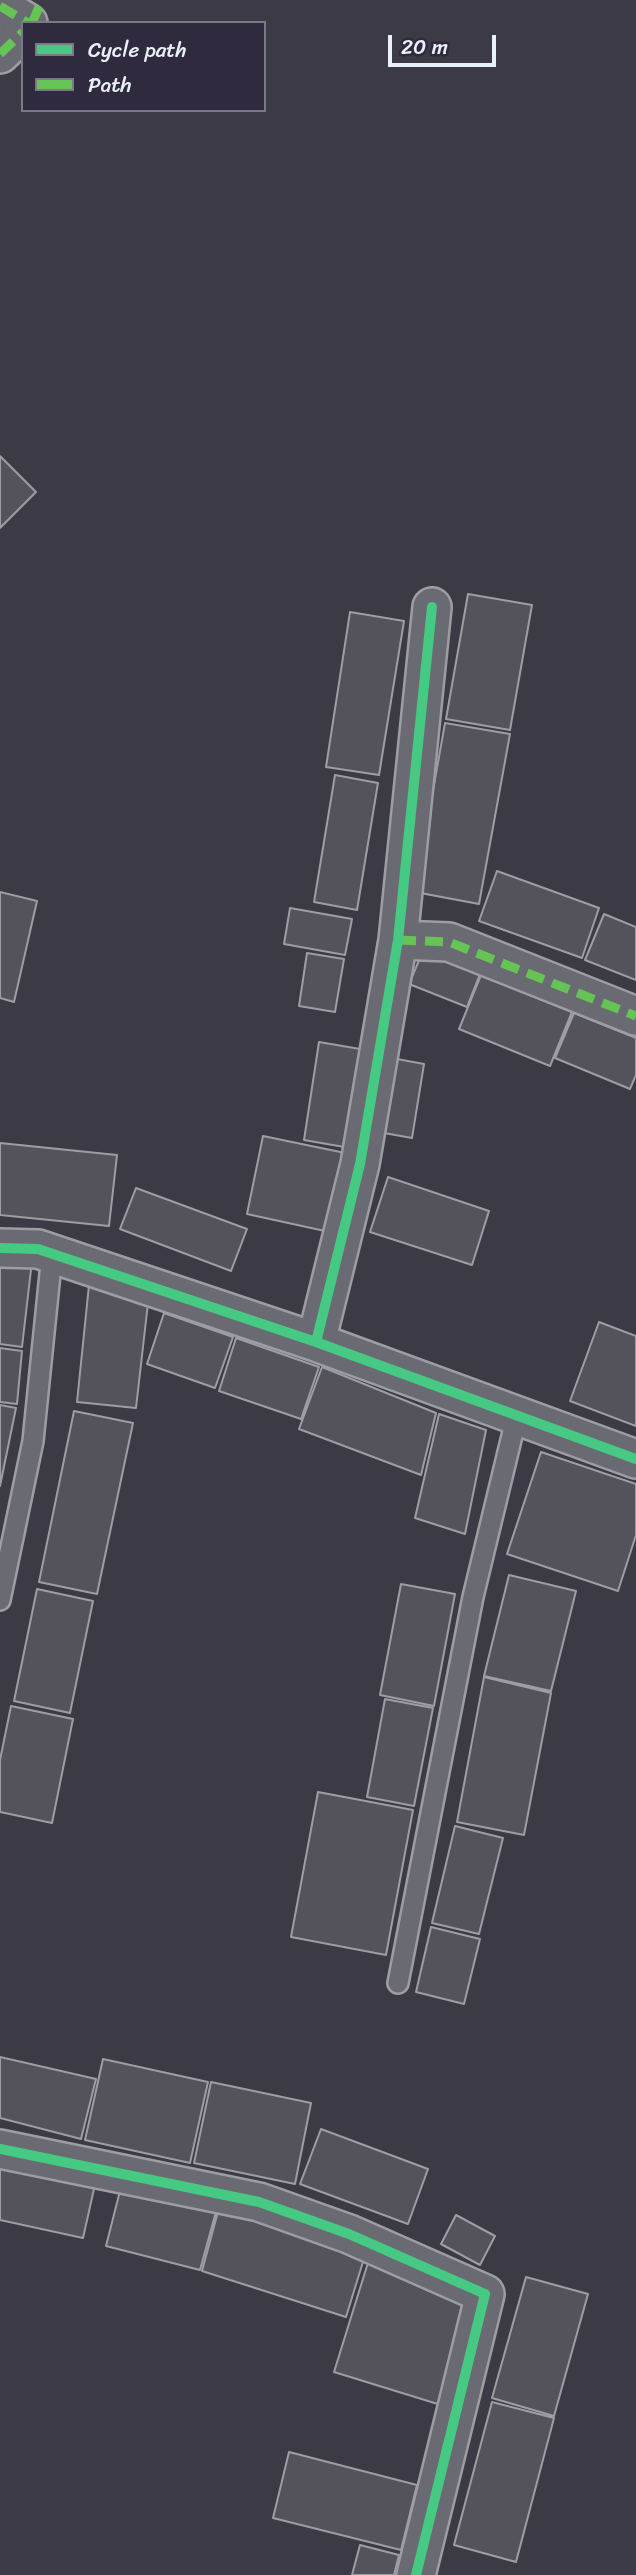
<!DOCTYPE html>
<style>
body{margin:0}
#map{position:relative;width:636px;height:2575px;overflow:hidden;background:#3c3a44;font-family:Sriracha,sans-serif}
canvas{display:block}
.legend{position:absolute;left:21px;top:21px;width:245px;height:91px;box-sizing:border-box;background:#2f2a3d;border:2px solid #797a88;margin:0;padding:9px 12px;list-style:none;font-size:21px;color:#e8f1f8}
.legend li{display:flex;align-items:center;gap:14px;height:35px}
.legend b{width:35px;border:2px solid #797a88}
.scale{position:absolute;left:388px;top:35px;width:108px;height:32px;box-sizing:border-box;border:4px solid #e8f1f8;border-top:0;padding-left:9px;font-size:21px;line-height:24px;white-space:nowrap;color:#e8f1f8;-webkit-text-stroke:5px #2f2a3d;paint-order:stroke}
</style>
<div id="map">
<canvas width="636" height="2575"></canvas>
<ul class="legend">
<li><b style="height:9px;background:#46c982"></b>Cycle path</li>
<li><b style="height:9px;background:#66c356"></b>Path</li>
</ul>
<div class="scale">20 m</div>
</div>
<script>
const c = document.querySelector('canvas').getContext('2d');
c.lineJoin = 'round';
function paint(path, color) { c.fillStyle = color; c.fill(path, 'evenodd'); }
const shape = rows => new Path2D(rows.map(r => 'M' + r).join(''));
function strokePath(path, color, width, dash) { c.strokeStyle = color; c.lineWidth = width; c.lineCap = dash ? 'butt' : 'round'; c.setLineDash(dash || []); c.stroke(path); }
const building = shape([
 [0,456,36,492,0,528,0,456],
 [468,594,532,605,510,730,446,719,468,594],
 [350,612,404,621,379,775,326,767,350,612],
 [445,723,510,734,479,904,415,892,445,723],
 [335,775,378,783,357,910,314,902,335,775],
 [497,871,599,908,582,958,479,921,497,871],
 [0,892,37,901,14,1002,0,998,0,892],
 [290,908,352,919,345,955,284,944,290,908],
 [604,914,636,927,636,980,585,960,604,914],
 [423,951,480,974,467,1007,409,984,423,951],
 [307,953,344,959,335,1012,299,1006,307,953],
 [481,975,572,1012,550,1066,459,1029,481,975],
 [574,1013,636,1038,636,1075,630,1089,555,1058,574,1013],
 [319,1042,366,1050,350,1148,304,1140,319,1042],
 [397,1059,424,1064,412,1138,384,1133,397,1059],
 [263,1136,350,1154,334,1233,247,1214,263,1136],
 [0,1143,117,1155,109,1226,0,1215,0,1143],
 [388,1177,489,1211,472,1265,370,1232,388,1177],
 [136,1188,247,1229,231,1271,120,1229,136,1188],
 [0,1255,32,1261,22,1347,0,1344,0,1255],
 [89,1285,148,1303,136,1408,77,1402,89,1285],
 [164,1313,233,1337,215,1388,147,1364,164,1313],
 [599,1322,636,1336,636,1426,570,1401,599,1322],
 [236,1338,319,1367,301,1419,219,1391,236,1338],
 [0,1348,22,1351,17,1404,0,1402,0,1348],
 [322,1367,436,1413,421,1475,299,1429,322,1367],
 [0,1405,16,1408,0,1486,0,1405],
 [74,1411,133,1423,97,1594,39,1582,74,1411],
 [439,1414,486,1430,465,1534,415,1518,439,1414],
 [541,1452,636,1484,636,1535,618,1591,507,1554,541,1452],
 [509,1575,576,1591,551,1691,484,1676,509,1575],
 [401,1584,455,1594,434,1706,380,1695,401,1584],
 [37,1589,93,1601,70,1713,14,1701,37,1589],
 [484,1677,551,1693,524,1835,457,1822,484,1677],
 [385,1699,433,1708,414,1806,367,1797,385,1699],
 [11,1706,73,1719,52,1823,0,1812,0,1760,11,1706],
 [318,1792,413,1810,386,1955,291,1937,318,1792],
 [455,1826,503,1838,479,1934,432,1923,455,1826],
 [431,1927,480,1939,464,2004,416,1992,431,1927],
 [0,2057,96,2079,81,2139,0,2118,0,2057],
 [103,2059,208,2082,190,2163,85,2140,103,2059],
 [211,2082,311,2103,295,2184,194,2163,211,2082],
 [321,2129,428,2169,408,2224,300,2184,321,2129],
 [0,2158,96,2180,83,2238,0,2220,0,2158],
 [122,2183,217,2208,200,2270,106,2246,122,2183],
 [219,2208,366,2252,346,2317,202,2271,219,2208],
 [456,2215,495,2236,480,2265,441,2244,456,2215],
 [371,2253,471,2299,441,2405,334,2372,371,2253],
 [526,2277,588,2294,554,2416,492,2398,526,2277],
 [492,2402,554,2418,516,2562,454,2545,492,2402],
 [289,2452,417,2485,401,2550,273,2518,289,2452],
 [360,2545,399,2555,394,2575,352,2575,360,2545]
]);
paint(building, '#54525a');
strokePath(building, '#9d9ea4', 2);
const service = shape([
 [0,1600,33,1441,52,1254],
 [398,1983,473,1597,517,1415]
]);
const minor = shape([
 [0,6,28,23],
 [0,54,23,32],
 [398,940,449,942,636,1016],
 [0,1248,38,1249,316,1342,636,1459],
 [316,1342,360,1164,398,940,432,607],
 [0,2149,259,2202,349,2234,485,2294,416,2575]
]);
strokePath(service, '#9d9ea4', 24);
strokePath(minor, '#9d9ea4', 42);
strokePath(service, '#6a6b72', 19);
strokePath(minor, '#6a6b72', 37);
strokePath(shape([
 [0,6,28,23],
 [32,23,42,0],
 [0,54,23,32],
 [398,940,449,942,636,1016]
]), '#66c356', 9, [18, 9]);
strokePath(shape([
 [0,1248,38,1249,316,1342,636,1459],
 [316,1342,360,1164,398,940,432,607],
 [0,2149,259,2202,349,2234,485,2294,416,2575]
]), '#46c982', 10);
</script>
